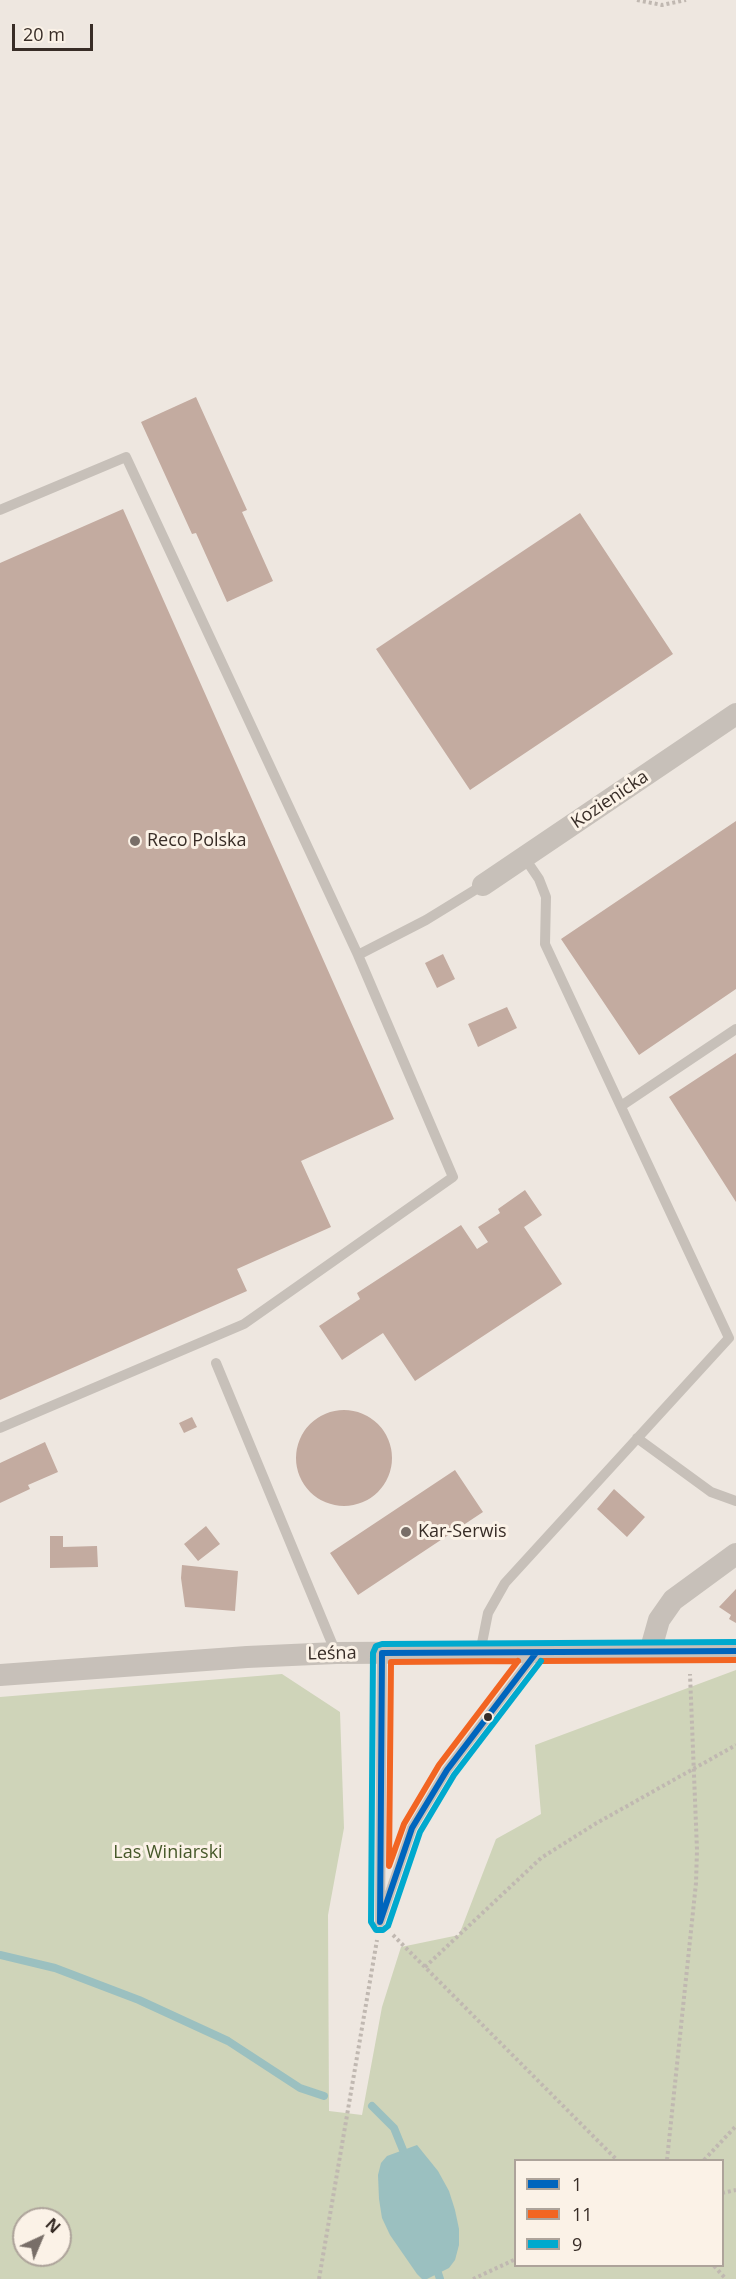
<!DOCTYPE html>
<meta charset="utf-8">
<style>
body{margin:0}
#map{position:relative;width:736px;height:2279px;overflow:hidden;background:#eee7e0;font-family:"Open Sans",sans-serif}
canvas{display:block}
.legend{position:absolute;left:514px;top:2159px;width:210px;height:108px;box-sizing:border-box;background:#fbf2e7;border:2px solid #ada39a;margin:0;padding:8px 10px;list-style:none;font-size:18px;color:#382d27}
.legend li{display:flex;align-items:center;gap:12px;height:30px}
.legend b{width:30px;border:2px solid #ada39a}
.north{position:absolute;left:12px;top:2207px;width:60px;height:60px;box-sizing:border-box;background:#fbf2e7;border:2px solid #ada39a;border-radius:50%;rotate:44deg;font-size:16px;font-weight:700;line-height:24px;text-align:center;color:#382d27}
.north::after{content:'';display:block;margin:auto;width:21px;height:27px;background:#786e68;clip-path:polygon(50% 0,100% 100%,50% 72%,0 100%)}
.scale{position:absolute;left:12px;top:24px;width:81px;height:27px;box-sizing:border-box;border:3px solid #382d27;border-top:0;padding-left:8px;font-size:18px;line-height:21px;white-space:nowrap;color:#382d27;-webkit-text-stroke:4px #fbf2e7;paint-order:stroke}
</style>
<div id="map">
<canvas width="736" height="2279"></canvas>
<ul class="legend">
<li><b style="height:8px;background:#0065bd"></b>1</li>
<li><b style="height:8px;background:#f26522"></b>11</li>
<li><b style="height:8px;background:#00a9ce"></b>9</li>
</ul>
<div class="north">N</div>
<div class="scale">20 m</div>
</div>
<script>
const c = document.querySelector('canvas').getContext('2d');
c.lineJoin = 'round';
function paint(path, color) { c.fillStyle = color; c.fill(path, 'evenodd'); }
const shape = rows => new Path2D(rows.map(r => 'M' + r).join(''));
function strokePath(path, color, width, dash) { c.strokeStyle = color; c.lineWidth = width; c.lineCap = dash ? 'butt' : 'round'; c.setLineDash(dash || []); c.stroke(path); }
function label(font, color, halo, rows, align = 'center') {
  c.font = font + ' "Open Sans",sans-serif'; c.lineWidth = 6; c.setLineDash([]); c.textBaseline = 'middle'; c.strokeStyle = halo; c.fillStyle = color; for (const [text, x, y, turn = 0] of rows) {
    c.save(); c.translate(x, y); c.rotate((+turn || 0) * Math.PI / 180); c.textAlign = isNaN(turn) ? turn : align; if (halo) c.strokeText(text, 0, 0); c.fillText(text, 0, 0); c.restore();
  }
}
paint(shape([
 [736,1670,736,2279,0,2279,0,1697,282,1674,340,1712,344,1828,328,1915,329,2111,362,2115,382,2007,401,1947,459,1935,496,1839,541,1814,535,1745],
 [516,2160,722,2160,722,2266,516,2266],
 [24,2219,60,2219,60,2255,24,2255]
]), '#cfd4b9');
paint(shape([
 [417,2145,438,2171,449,2191,455,2210,459,2229,459,2245,455,2260,449,2268,427,2279,422,2279,417,2274,390,2235,382,2218,379,2199,378,2175,381,2163,387,2156]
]), '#9bc0c0');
strokePath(shape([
 [0,1955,55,1968,139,2000,228,2041,300,2088,324,2096],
 [372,2106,394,2128,403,2150],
 [438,2273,440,2279]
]), '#9bc0c0', 8);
paint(shape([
 [196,397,247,510,242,512,273,581,227,602,196,533,192,534,141,422],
 [123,509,394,1119,301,1161,331,1227,237,1269,247,1291,0,1400,0,563],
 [580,513,673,654,470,790,376,649],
 [736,821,736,989,639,1055,561,939],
 [443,954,455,979,437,988,425,963],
 [507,1007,517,1028,478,1047,468,1024],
 [736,1053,736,1202,669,1097],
 [525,1190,542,1215,524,1227,562,1284,415,1381,383,1333,342,1360,319,1326,360,1299,357,1293,461,1225,477,1249,488,1242,478,1227,500,1213,498,1209],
 '296 1458a48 48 0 1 1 96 0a48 48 0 1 1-96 0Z',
 [192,1417,197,1427,184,1433,179,1423],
 [45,1442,58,1472,28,1485,30,1489,0,1503,0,1463],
 [455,1470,483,1512,358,1595,330,1553],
 [614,1489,645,1517,627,1537,597,1509],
 [206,1526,220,1544,198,1561,184,1544],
 [50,1536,63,1536,63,1547,97,1546,98,1567,50,1568],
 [182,1565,238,1571,235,1611,185,1607,181,1578],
 [736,1589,736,1623,729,1619,731,1615,719,1607]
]), '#c3aba0');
strokePath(shape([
 [637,0,662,5,686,0],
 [393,1935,617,2160],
 [425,1967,541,1858,595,1824,736,1745],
 [667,2160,696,1883,697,1850,690,1674],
 [704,2160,736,2126],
 [722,2193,736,2190],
 [714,2266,726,2279],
 [319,2279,377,1940],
 [473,2279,516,2259]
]), '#c0b8b1', 4, [3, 3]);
strokePath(shape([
 [0,510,126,457,358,955,453,1177,244,1324,0,1428],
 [358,955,426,920,483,885],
 [621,1106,736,1029],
 [216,1363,336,1653],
 [637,1438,711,1492,736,1501],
 [382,1653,380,1922,412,1828,447,1770,536,1653],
 [480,1653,488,1613,505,1583,729,1338,545,944,546,897,539,879,524,857]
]), '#c7c0b9', 10);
strokePath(shape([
 [483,885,736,714],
 [650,1652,659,1620,673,1600,736,1554],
 [0,1675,247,1657,336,1653,736,1651]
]), '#c7c0b9', 22);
strokePath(shape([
 [382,1653,380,1922,412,1828,447,1770,536,1653],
 [382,1653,736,1651]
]), '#0065bd', 6);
strokePath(shape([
 [518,1661,439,1765,404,1824,389,1866,391,1662,518,1661],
 [541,1661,736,1660]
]), '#f26522', 6);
strokePath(shape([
 [541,1661,454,1775,420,1832,388,1926,383,1930,376,1930,371,1922,373,1653,376,1646,382,1644,736,1642]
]), '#00a9ce', 6);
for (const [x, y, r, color] of [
 [135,841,6,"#786e68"],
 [406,1532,6,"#786e68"],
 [488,1717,5,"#382d27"]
]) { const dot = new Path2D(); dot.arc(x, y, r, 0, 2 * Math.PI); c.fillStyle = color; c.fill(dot); strokePath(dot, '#fbf2e7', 2); }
label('18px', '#382d27', '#fbf2e7', [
 ["Kozienicka",610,800,-34],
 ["Leśna",332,1654,-1]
]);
label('18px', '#382d27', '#fbf2e7', [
 ["Reco Polska",147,841],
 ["Kar-Serwis",418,1532]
], 'left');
label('18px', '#465829', '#fbf2e7', [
 ["Las Winiarski",168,1853]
]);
</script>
